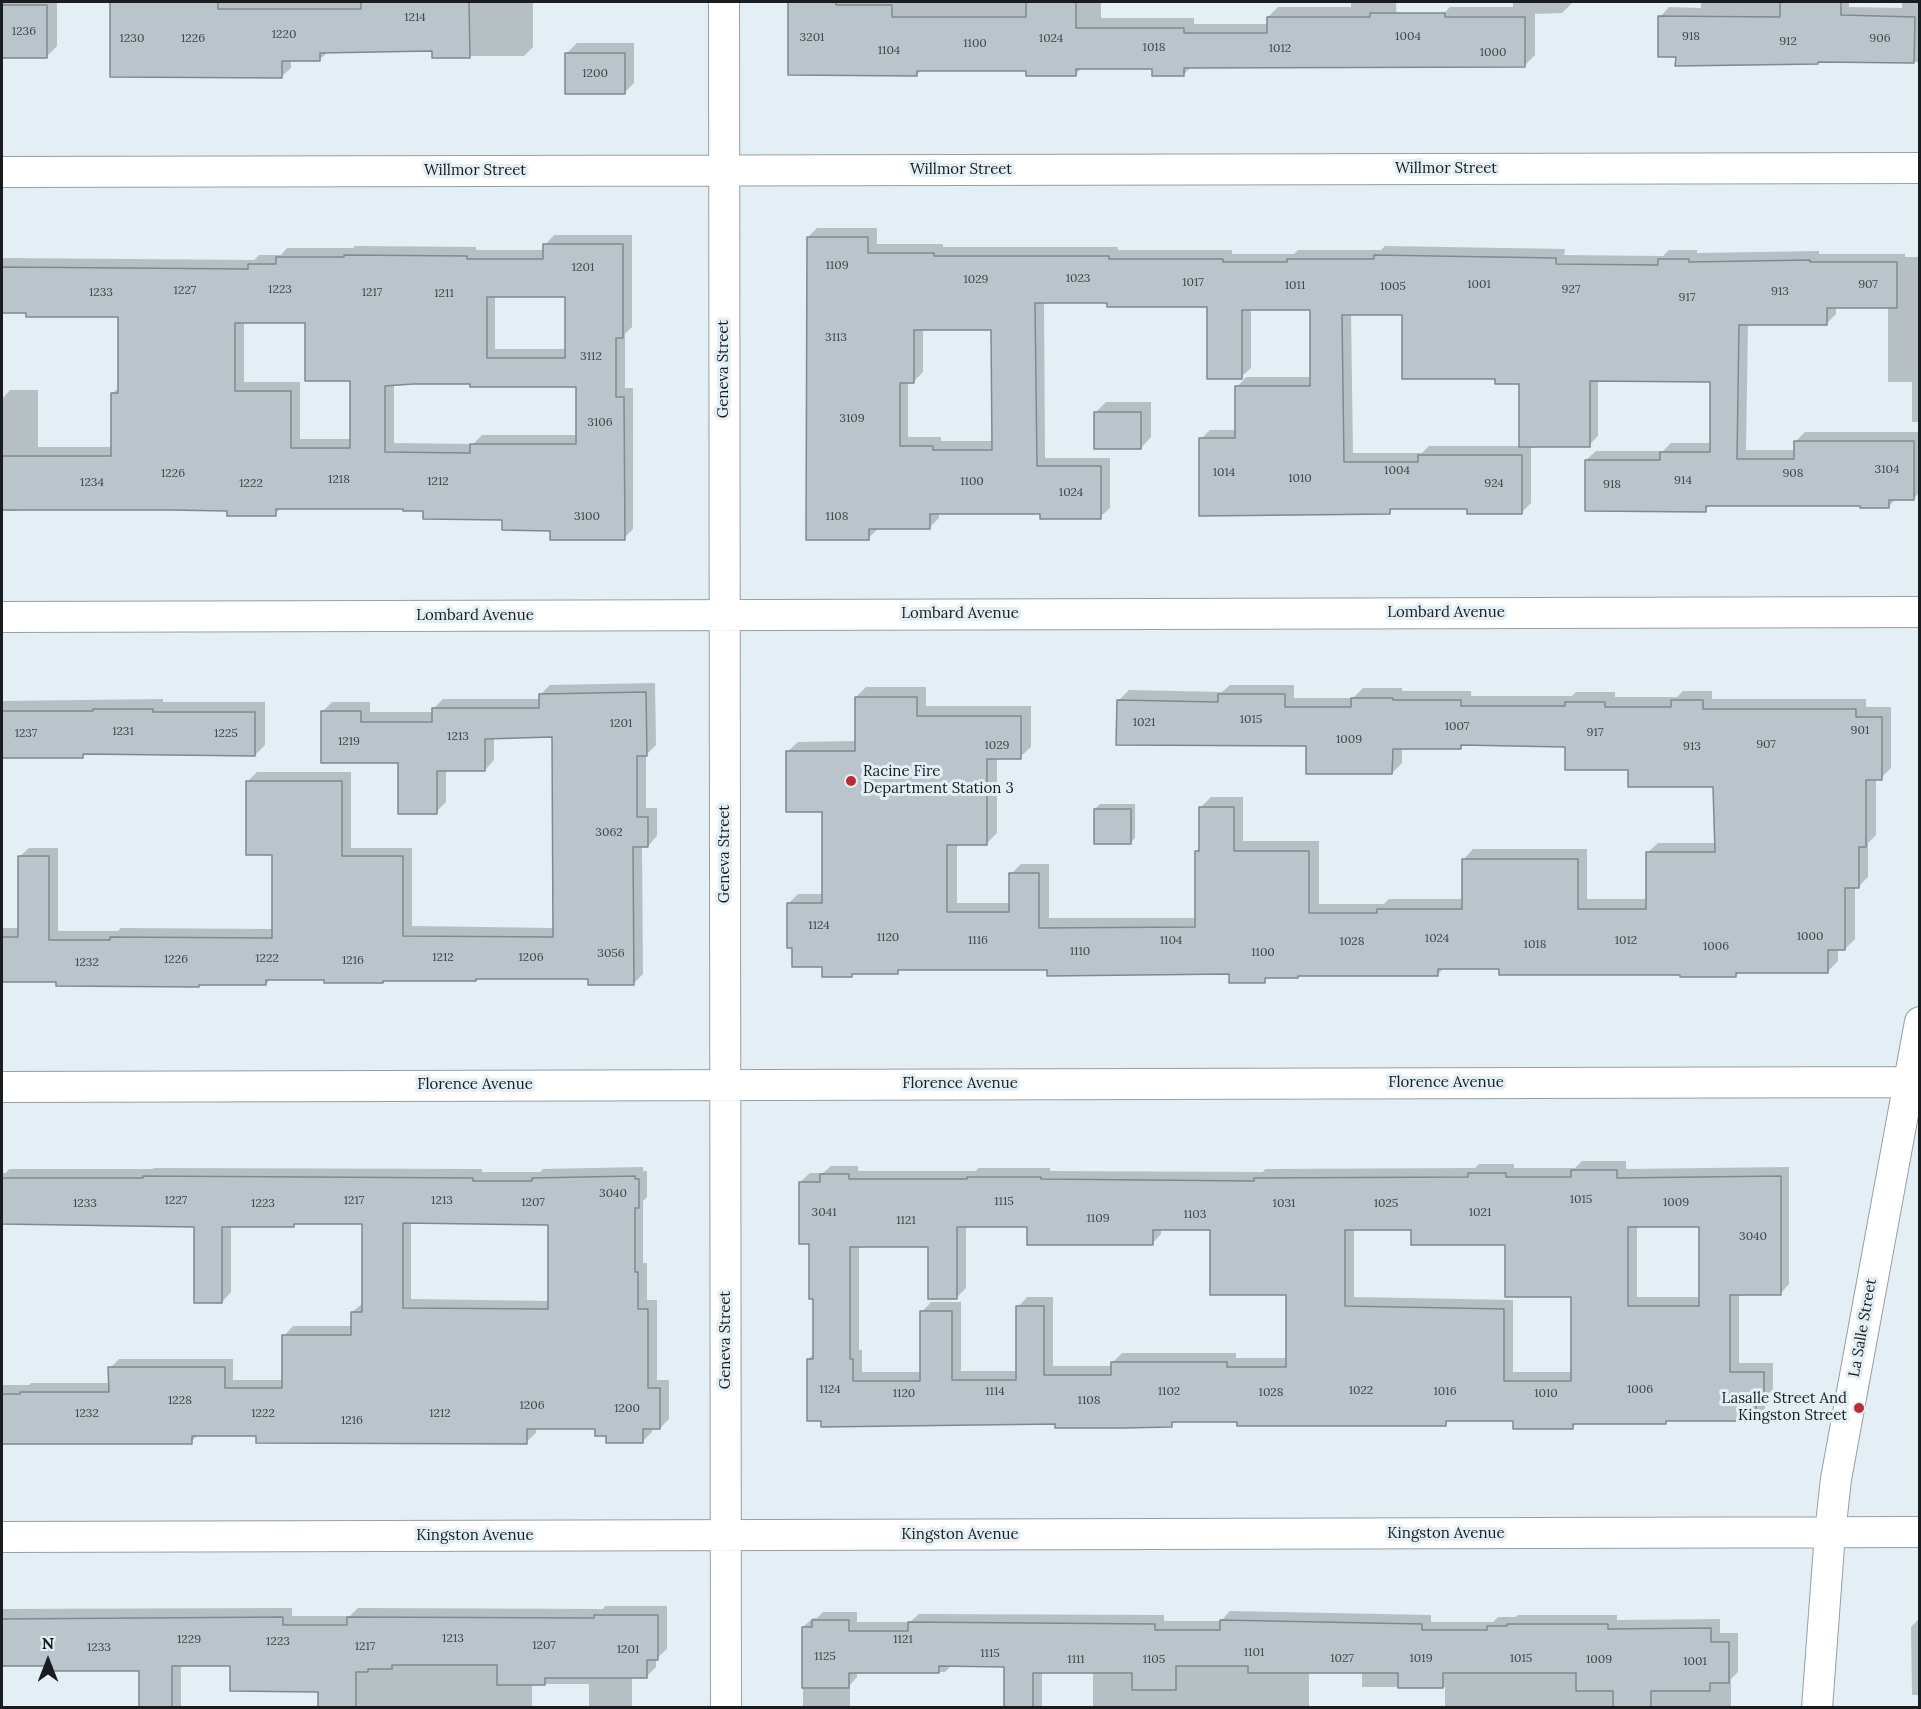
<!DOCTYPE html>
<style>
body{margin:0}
#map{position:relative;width:1921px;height:1709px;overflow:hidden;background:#e3eff5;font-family:Lora,serif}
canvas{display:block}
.frame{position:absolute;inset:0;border:3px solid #191d1f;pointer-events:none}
.north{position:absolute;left:18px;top:1631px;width:60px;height:60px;-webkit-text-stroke:4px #e3eff5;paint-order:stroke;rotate:0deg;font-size:16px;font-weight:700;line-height:24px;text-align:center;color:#191d1f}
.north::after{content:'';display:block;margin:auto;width:21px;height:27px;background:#191d1f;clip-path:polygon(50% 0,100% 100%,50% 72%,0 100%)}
</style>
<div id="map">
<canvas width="1921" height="1709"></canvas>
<div class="frame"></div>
<div class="north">N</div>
</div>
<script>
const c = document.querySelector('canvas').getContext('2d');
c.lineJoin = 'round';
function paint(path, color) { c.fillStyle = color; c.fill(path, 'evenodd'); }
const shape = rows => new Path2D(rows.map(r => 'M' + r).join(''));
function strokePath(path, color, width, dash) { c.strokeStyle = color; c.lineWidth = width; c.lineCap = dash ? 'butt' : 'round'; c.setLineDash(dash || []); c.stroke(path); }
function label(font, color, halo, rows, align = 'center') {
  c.font = font + ' Lora,serif'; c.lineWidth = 6; c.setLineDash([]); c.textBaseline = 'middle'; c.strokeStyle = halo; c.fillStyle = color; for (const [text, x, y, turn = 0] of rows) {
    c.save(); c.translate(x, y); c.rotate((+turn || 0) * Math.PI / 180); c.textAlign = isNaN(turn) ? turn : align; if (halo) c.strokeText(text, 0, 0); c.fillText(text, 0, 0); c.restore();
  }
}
paint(shape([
 [2,2,57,2,57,46,47,56,2,56],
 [111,2,533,2,533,47,524,56,434,56,434,50,328,52,319,60,291,60,291,68,281,77,111,76],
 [789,2,1101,2,1101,18,1194,18,1194,24,1268,24,1268,17,1278,7,1351,7,1351,2,1396,2,1398,57,1191,67,1184,74,1154,67,1083,67,1075,75,1027,70,921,70,917,74,789,73],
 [1513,2,1573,2,1562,13,1535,14,1535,55,1524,66,1440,17,1450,7,1513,7],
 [1701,2,1849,2,1849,7,1902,8,1902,2,1920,2,1920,62,1820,60,1818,62,1677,56,1660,17,1669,7,1701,8],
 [577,43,634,43,634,83,624,93,567,53],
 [817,228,877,228,877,244,943,244,943,247,1118,247,1118,250,1232,250,1232,254,1294,254,1298,250,1381,250,1385,246,1565,249,1564,255,1663,256,1669,250,1697,250,1697,253,1819,251,1819,254,1905,254,1905,257,1920,257,1920,422,1912,422,1912,382,1888,382,1888,306,1836,306,1836,314,1827,323,1748,323,1746,450,1795,450,1795,442,1805,432,1920,432,1920,492,1913,499,1896,499,1888,507,1862,505,1710,505,1705,510,1586,460,1596,451,1663,451,1671,443,1711,443,1711,380,1598,379,1598,436,1589,445,1531,445,1531,503,1522,512,1468,508,1394,508,1389,512,1201,439,1210,430,1237,430,1237,387,1246,377,1312,377,1312,309,1251,309,1251,368,1241,377,1208,305,1044,302,1045,458,1110,458,1110,508,1100,517,1042,513,939,513,939,518,929,528,878,529,868,538,808,237],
 [1351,313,1404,313,1496,377,1521,383,1521,446,1429,446,1422,453,1353,453],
 [923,329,993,329,994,441,941,441,941,437,908,437,908,382,913,382,923,372],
 [554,235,632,235,632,327,625,334,625,388,633,388,633,529,624,538,551,530,503,519,405,507,282,507,275,514,229,510,21,508,19,511,2,511,2,399,10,390,38,390,38,447,112,447,112,394,120,386,120,316,2,311,2,258,254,260,259,255,281,255,287,248,353,248,355,246,476,247,476,250,545,250,545,245],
 [495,296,566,296,566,349,495,349],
 [244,321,306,321,352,379,352,439,300,439,300,382,244,382],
 [472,383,577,385,577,435,482,435,473,444,394,443,394,384],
 [1106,402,1151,402,1151,437,1141,448,1096,412],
 [655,683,656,745,646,755,646,808,657,808,657,836,648,846,642,846,643,974,633,984,590,978,271,978,266,984,171,986,58,980,2,980,2,928,19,928,19,857,29,848,58,848,58,931,118,931,121,928,273,929,273,854,248,781,257,772,351,772,351,848,412,848,412,926,554,928,554,735,494,737,494,760,485,770,446,770,446,802,436,812,400,762,322,712,332,702,370,702,370,712,433,712,433,709,443,699,540,699,540,695,550,685],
 [1230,685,1294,685,1294,698,1353,698,1363,688,1402,688,1402,691,1471,691,1471,696,1572,696,1576,692,1615,692,1615,697,1677,697,1683,691,1712,691,1712,699,1866,699,1866,707,1891,707,1891,768,1881,778,1876,778,1876,835,1868,843,1868,877,1858,887,1855,887,1855,939,1845,949,1838,949,1838,961,1828,971,1740,971,1736,976,1501,968,1444,968,1438,974,1269,976,1264,981,1230,973,1049,968,901,968,897,973,854,973,851,975,824,965,793,946,788,904,798,894,823,894,823,810,787,752,798,742,856,741,856,697,866,687,926,687,926,706,1031,706,1031,747,1020,757,997,757,997,833,987,843,957,843,957,903,1011,903,1011,874,1021,864,1049,864,1049,918,1196,918,1196,852,1201,847,1201,807,1211,797,1243,797,1243,841,1319,841,1319,904,1384,904,1389,899,1463,899,1463,860,1473,849,1587,849,1587,899,1647,899,1647,853,1658,843,1716,843,1715,786,1629,769,1566,746,1465,743,1460,748,1402,748,1402,763,1392,773,1308,745,1119,700,1129,690,1222,692],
 [163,699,163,702,265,702,265,745,255,755,85,753,82,756,2,756,2,701],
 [1100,804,1135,804,1135,838,1130,843,1095,809],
 [1582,1161,1626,1161,1626,1169,1789,1167,1789,1284,1780,1294,1739,1294,1739,1363,1773,1363,1773,1389,1765,1397,1765,1410,1756,1419,1668,1419,1665,1422,1578,1422,1572,1428,1514,1419,1450,1419,1445,1424,1176,1420,1171,1425,1056,1423,823,1425,808,1360,814,1353,814,1297,811,1243,800,1182,810,1173,823,1173,831,1166,858,1166,858,1171,976,1171,978,1168,1050,1168,1050,1171,1263,1172,1265,1169,1475,1168,1479,1164,1514,1164,1514,1168,1575,1168],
 [966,1226,1029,1226,1152,1244,1161,1234,1161,1228,1212,1228,1287,1294,1287,1358,1236,1358,1236,1353,1122,1353,1112,1363,1112,1366,1053,1366,1053,1297,1027,1297,1018,1307,1018,1371,961,1371,961,1302,931,1302,922,1312,922,1372,862,1372,862,1350,859,1350,859,1245,929,1245,957,1297,966,1288],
 [1637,1226,1700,1226,1700,1297,1637,1297],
 [1354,1229,1413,1229,1507,1244,1572,1295,1572,1372,1513,1372,1513,1300,1354,1297],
 [643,1167,643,1171,647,1171,647,1197,643,1201,643,1263,647,1263,647,1300,657,1300,657,1380,669,1380,669,1419,660,1428,652,1428,652,1432,643,1441,607,1434,596,1427,536,1427,536,1433,526,1442,257,1434,199,1434,191,1442,2,1442,2,1385,29,1385,31,1383,110,1383,110,1368,119,1359,233,1359,233,1380,284,1380,284,1336,293,1326,352,1326,352,1312,363,1303,363,1222,296,1222,293,1225,231,1225,231,1292,222,1302,195,1225,2,1223,2,1173,6,1173,9,1169,152,1169,154,1168,482,1169,482,1172,540,1172,543,1169],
 [411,1222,549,1223,549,1301,411,1299],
 [605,1606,667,1606,667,1649,656,1659,656,1667,647,1676,632,1676,632,1708,589,1708,589,1684,532,1684,532,1708,320,1708,320,1691,231,1665,181,1665,181,1708,141,1708,141,1669,54,1665,2,1665,2,1609,292,1608,292,1616,350,1616,358,1608,603,1609],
 [1230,1611,1431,1615,1431,1622,1493,1622,1498,1617,1515,1617,1518,1615,1617,1615,1617,1620,1720,1619,1720,1633,1738,1633,1738,1672,1731,1679,1731,1708,1445,1708,1445,1687,1362,1687,1362,1671,1309,1671,1309,1708,1093,1708,1093,1672,1042,1672,1042,1708,1005,1708,1005,1666,952,1665,945,1672,857,1672,857,1677,850,1685,850,1708,803,1708,803,1627,813,1618,817,1618,823,1612,857,1612,857,1622,910,1622,919,1614,1164,1615,1164,1621,1221,1621],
 [1920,1618,1920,1695,1912,1695,1911,1627]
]), '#0003');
const building = shape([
 [110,2,218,2,218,9,361,9,361,2,469,2,470,58,432,58,432,51,320,53,320,61,282,61,282,78,110,77,110,2],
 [788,2,836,2,836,5,892,5,892,17,1026,17,1026,2,1076,2,1076,28,1184,28,1184,33,1267,33,1267,17,1370,17,1370,13,1445,13,1445,17,1525,17,1525,67,1184,68,1184,76,1152,76,1152,69,1076,69,1076,76,1026,76,1026,71,917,71,917,76,788,75,788,2],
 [1780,2,1841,2,1841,15,1915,17,1914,63,1818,62,1818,64,1675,66,1676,57,1658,57,1658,16,1780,17,1780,2],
 [2,5,47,5,47,58,2,58,2,5],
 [565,53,625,53,625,94,565,94,565,53],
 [807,237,868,237,868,253,934,253,934,256,1109,256,1109,259,1223,259,1223,262,1287,262,1287,259,1374,259,1374,255,1556,258,1556,264,1658,265,1658,259,1689,259,1689,262,1810,260,1810,262,1897,262,1897,308,1827,308,1827,325,1739,325,1737,459,1794,459,1794,441,1914,441,1914,500,1889,500,1889,508,1860,508,1860,506,1706,506,1706,512,1585,511,1585,460,1660,460,1660,452,1710,452,1710,382,1590,381,1590,447,1519,447,1519,384,1495,384,1495,379,1402,379,1402,315,1342,315,1344,462,1418,462,1418,455,1522,455,1522,514,1467,514,1467,509,1390,509,1390,514,1199,516,1199,438,1235,438,1235,386,1310,386,1310,310,1242,310,1242,379,1207,379,1207,307,1107,307,1107,303,1035,303,1037,466,1101,466,1101,519,1040,519,1040,514,930,514,930,529,869,529,869,540,806,540,807,237],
 [914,330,991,330,992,450,933,450,933,446,900,446,900,383,914,383,914,330],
 [543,244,623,244,623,338,616,338,616,397,624,397,625,540,550,540,550,531,502,530,502,520,423,519,423,511,403,511,403,509,276,509,276,516,227,516,227,511,170,510,2,510,2,456,111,456,111,393,118,393,118,317,26,317,26,313,2,313,2,267,248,269,248,264,276,264,276,257,344,257,344,255,467,256,467,259,543,259,543,244],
 [487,297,565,297,565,358,487,358,487,297],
 [235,323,305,323,305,381,350,381,350,448,291,448,291,391,235,391,235,323],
 [413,384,470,384,470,387,576,387,576,444,470,444,470,453,385,452,385,386,413,384],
 [1094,412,1141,412,1141,449,1094,449,1094,412],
 [646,692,647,756,637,756,637,817,648,817,648,847,633,847,634,985,588,985,588,979,476,979,476,981,383,981,383,983,324,983,324,980,266,980,266,985,199,985,199,987,56,986,56,982,2,982,2,937,18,937,18,856,49,856,49,940,110,940,110,937,272,938,272,855,246,855,246,781,342,781,342,856,403,856,403,936,553,937,552,737,485,739,485,771,437,771,437,814,398,814,398,763,321,763,321,711,361,711,361,722,432,722,432,708,539,708,539,694,646,692],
 [1218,694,1285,694,1285,707,1351,707,1351,698,1393,698,1393,700,1461,700,1461,706,1565,706,1565,702,1605,702,1605,707,1671,707,1671,700,1703,700,1703,709,1856,709,1856,717,1882,717,1882,780,1866,780,1866,847,1859,847,1859,888,1845,888,1845,950,1828,950,1828,973,1736,973,1736,977,1680,977,1680,975,1499,975,1499,969,1438,969,1438,976,1298,976,1298,978,1265,978,1265,983,1229,983,1229,974,1047,976,1047,970,898,970,898,974,852,974,852,977,822,977,822,967,792,967,792,948,787,948,787,903,822,903,822,812,786,812,786,751,855,751,855,697,917,697,917,716,1021,716,1021,759,987,759,987,845,947,845,947,912,1009,912,1009,873,1039,873,1039,928,1195,927,1195,851,1199,851,1199,807,1234,807,1234,851,1309,851,1309,913,1377,913,1377,909,1462,909,1462,859,1578,859,1578,909,1646,909,1646,852,1715,852,1713,787,1628,787,1628,770,1565,770,1565,747,1461,745,1461,749,1393,749,1392,774,1306,774,1306,746,1116,745,1117,700,1218,702,1218,694],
 [93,709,153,709,153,712,255,712,255,756,83,754,83,758,2,758,2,711,93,711,93,709],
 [1094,809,1131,809,1131,844,1094,844,1094,809],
 [1571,1170,1617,1170,1617,1178,1781,1176,1781,1295,1730,1295,1730,1372,1764,1372,1764,1400,1756,1400,1756,1421,1666,1421,1666,1424,1573,1424,1573,1429,1513,1429,1513,1421,1446,1421,1446,1426,1237,1426,1237,1422,1172,1422,1172,1427,1124,1428,1055,1428,1055,1424,821,1427,821,1421,807,1421,807,1359,813,1359,813,1299,809,1299,809,1244,799,1244,799,1182,820,1182,820,1174,849,1174,849,1179,967,1179,967,1177,1041,1177,1041,1179,1254,1181,1254,1178,1468,1177,1468,1173,1506,1173,1506,1177,1571,1177,1571,1170],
 [957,1227,1027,1227,1027,1245,1153,1245,1153,1230,1210,1230,1210,1295,1286,1295,1286,1367,1227,1367,1227,1362,1111,1362,1111,1375,1044,1375,1044,1306,1016,1306,1016,1380,952,1380,952,1311,920,1311,920,1381,853,1381,853,1359,850,1359,850,1247,928,1247,928,1299,957,1299,957,1227],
 [1628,1227,1699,1227,1699,1306,1628,1306,1628,1227],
 [1345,1230,1411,1230,1411,1245,1505,1245,1505,1297,1571,1297,1571,1381,1504,1381,1504,1309,1345,1306,1345,1230],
 [143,1176,473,1178,473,1181,532,1181,532,1178,635,1176,635,1179,639,1179,639,1208,635,1208,635,1272,638,1272,638,1309,648,1309,648,1388,660,1388,660,1429,643,1429,643,1443,606,1443,606,1436,595,1436,595,1429,527,1429,527,1444,256,1443,256,1436,192,1436,192,1444,2,1444,2,1394,20,1394,20,1392,109,1392,108,1367,225,1367,225,1388,282,1388,282,1335,351,1335,351,1312,362,1312,362,1224,294,1224,294,1227,222,1227,222,1303,194,1303,194,1227,2,1224,2,1178,143,1178,143,1176],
 [403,1223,548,1225,548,1309,403,1308,403,1223],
 [594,1615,658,1615,658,1660,647,1660,647,1678,545,1678,545,1685,497,1685,497,1665,392,1665,392,1669,368,1669,368,1672,356,1672,356,1707,318,1707,318,1692,230,1691,230,1666,172,1666,172,1707,139,1707,139,1671,52,1671,52,1666,2,1666,2,1619,283,1617,283,1625,347,1625,347,1617,594,1618,594,1615],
 [812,1620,849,1620,849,1631,908,1631,908,1622,1155,1624,1155,1630,1220,1630,1220,1620,1422,1624,1422,1630,1487,1630,1487,1626,1507,1626,1507,1624,1608,1624,1608,1629,1711,1628,1711,1642,1729,1642,1729,1683,1710,1683,1710,1691,1651,1691,1651,1707,1613,1707,1613,1691,1576,1691,1576,1673,1443,1673,1443,1688,1398,1688,1398,1673,1248,1673,1248,1666,1176,1666,1176,1690,1132,1690,1132,1673,1033,1673,1033,1707,1004,1707,1004,1667,939,1666,939,1673,849,1673,849,1688,802,1688,802,1627,812,1627,812,1620]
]);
paint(building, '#bac5cb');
strokePath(building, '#7f898f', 1.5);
const minor = shape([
 [724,2,726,1708],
 [2,172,1920,168],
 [2,617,1920,612],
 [2,1087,1920,1082],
 [2,1537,1920,1532],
 [1817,1708,1830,1533,1836,1479,1920,1022]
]);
strokePath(minor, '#959fa5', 32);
strokePath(minor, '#fff', 30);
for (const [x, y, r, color] of [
 [851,781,6,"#bc2c34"],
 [1859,1408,6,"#bc2c34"]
]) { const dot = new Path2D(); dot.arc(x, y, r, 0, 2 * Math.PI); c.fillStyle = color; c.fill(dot); strokePath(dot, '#e3eff5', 2); }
label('12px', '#41474a', null, [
 ["1214",415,18],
 ["1236",24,32],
 ["1220",284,35],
 ["1004",1408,37],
 ["918",1691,37],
 ["3201",812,38],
 ["1230",132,39],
 ["1226",193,39],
 ["1024",1051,39],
 ["906",1880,39],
 ["912",1788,42],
 ["1100",975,44],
 ["1018",1154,48],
 ["1012",1280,49],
 ["1104",889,51],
 ["1000",1493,53],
 ["1200",595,74],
 ["1109",837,266],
 ["1201",583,268],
 ["1023",1078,279],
 ["1029",976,280],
 ["1017",1193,283],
 ["1001",1479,285],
 ["907",1868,285],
 ["1011",1295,286],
 ["1005",1393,287],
 ["1223",280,290],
 ["927",1571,290],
 ["1227",185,291],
 ["913",1780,292],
 ["1233",101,293],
 ["1217",372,293],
 ["1211",444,294],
 ["917",1687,298],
 ["3113",836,338],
 ["3112",591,357],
 ["3109",852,419],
 ["3106",600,423],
 ["3104",1887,470],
 ["1004",1397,471],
 ["1014",1224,473],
 ["1226",173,474],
 ["908",1793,474],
 ["1010",1300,479],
 ["1218",339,480],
 ["914",1683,481],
 ["1212",438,482],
 ["1100",972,482],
 ["1234",92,483],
 ["1222",251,484],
 ["924",1494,484],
 ["918",1612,485],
 ["1024",1071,493],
 ["3100",587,517],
 ["1108",837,517],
 ["1015",1251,720],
 ["1021",1144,723],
 ["1201",621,724],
 ["1007",1457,727],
 ["901",1860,731],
 ["1231",123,732],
 ["917",1595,733],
 ["1237",26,734],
 ["1225",226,734],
 ["1213",458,737],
 ["1009",1349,740],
 ["1219",349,742],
 ["907",1766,745],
 ["1029",997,746],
 ["913",1692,747],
 ["3062",609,833],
 ["1124",819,926],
 ["1000",1810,937],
 ["1120",888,938],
 ["1024",1437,939],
 ["1116",978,941],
 ["1104",1171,941],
 ["1012",1626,941],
 ["1028",1352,942],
 ["1018",1535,945],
 ["1006",1716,947],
 ["1110",1080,952],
 ["1100",1263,953],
 ["3056",611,954],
 ["1212",443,958],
 ["1206",531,958],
 ["1222",267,959],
 ["1226",176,960],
 ["1216",353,961],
 ["1232",87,963],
 ["3040",613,1194],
 ["1015",1581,1200],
 ["1227",176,1201],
 ["1217",354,1201],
 ["1213",442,1201],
 ["1115",1004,1202],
 ["1207",533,1203],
 ["1009",1676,1203],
 ["1233",85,1204],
 ["1223",263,1204],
 ["1031",1284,1204],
 ["1025",1386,1204],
 ["3041",824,1213],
 ["1021",1480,1213],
 ["1103",1195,1215],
 ["1109",1098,1219],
 ["1121",906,1221],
 ["3040",1753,1237],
 ["1124",830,1390],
 ["1006",1640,1390],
 ["1022",1361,1391],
 ["1114",995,1392],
 ["1102",1169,1392],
 ["1016",1445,1392],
 ["1028",1271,1393],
 ["1120",904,1394],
 ["1010",1546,1394],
 ["1228",180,1401],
 ["1108",1089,1401],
 ["1206",532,1406],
 ["1200",627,1409],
 ["1232",87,1414],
 ["1222",263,1414],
 ["1212",440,1414],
 ["1216",352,1421],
 ["1213",453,1639],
 ["1229",189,1640],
 ["1121",903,1640],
 ["1223",278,1642],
 ["1207",544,1646],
 ["1217",365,1647],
 ["1233",99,1648],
 ["1201",628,1650],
 ["1101",1254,1653],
 ["1115",990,1654],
 ["1125",825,1657],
 ["1027",1342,1659],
 ["1019",1421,1659],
 ["1015",1521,1659],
 ["1111",1076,1660],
 ["1105",1154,1660],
 ["1009",1599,1660],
 ["1001",1695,1662]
]);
label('15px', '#191d1f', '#e3eff5', [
 ["Willmor Street",1446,169],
 ["Willmor Street",961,170],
 ["Willmor Street",475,171],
 ["Geneva Street",724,369,-90],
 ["Lombard Avenue",1446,613],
 ["Lombard Avenue",960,614],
 ["Lombard Avenue",475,616],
 ["Geneva Street",725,854,-90],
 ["Florence Avenue",1446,1083],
 ["Florence Avenue",960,1084],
 ["Florence Avenue",475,1085],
 ["La Salle Street",1863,1328,-80],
 ["Geneva Street",726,1340,-90],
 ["Kingston Avenue",1446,1534],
 ["Kingston Avenue",960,1535],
 ["Kingston Avenue",475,1536]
]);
label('15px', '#191d1f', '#e3eff5', [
 ["Racine Fire",863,772],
 ["Department Station 3",863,789],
 ["Lasalle Street And",1847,1399,"right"],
 ["Kingston Street",1847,1416,"right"]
], 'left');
</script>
